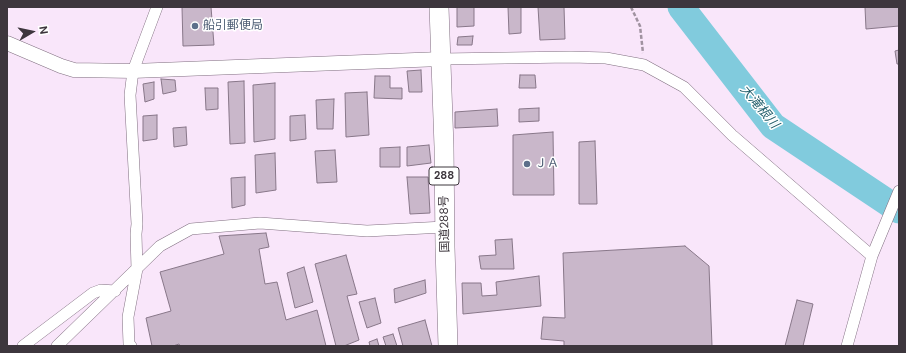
<!DOCTYPE html>
<meta charset="utf-8">
<style>
body{margin:0}
#map{position:relative;width:906px;height:353px;overflow:hidden;background:#f9e6fa;font-family:"DM Sans",sans-serif}
canvas{display:block}
.frame{position:absolute;inset:0;border:8px solid #3d363d;pointer-events:none}
.north{position:absolute;left:12px;top:12px;width:40px;height:40px;-webkit-text-stroke:3px #fff;paint-order:stroke;rotate:81deg;font-size:11px;font-weight:700;line-height:16px;text-align:center;color:#3d363d}
.north::after{content:'';display:block;margin:auto;width:14px;height:18px;background:#3d363d;clip-path:polygon(50% 0,100% 100%,50% 72%,0 100%)}
</style>
<div id="map">
<canvas width="906" height="353"></canvas>
<div class="frame"></div>
<div class="north">N</div>
</div>
<script>
const c = document.querySelector('canvas').getContext('2d');
c.lineJoin = 'round';
const shape = rows => new Path2D(rows.map(r => 'M' + r).join(''));
function strokePath(path, color, width, dash) { c.strokeStyle = color; c.lineWidth = width; c.lineCap = dash ? 'butt' : 'round'; c.setLineDash(dash || []); c.stroke(path); }
function paint(path, color) { c.fillStyle = color; c.fill(path, 'evenodd'); }
function label(font, color, halo, rows, align = 'center') {
  c.font = font + ' "DM Sans","Noto Sans JP",sans-serif'; c.lineWidth = 3; c.setLineDash([]); c.textBaseline = 'middle'; c.strokeStyle = halo; c.fillStyle = color; for (const [text, x, y, turn = 0] of rows) {
    c.save(); c.translate(x, y); c.rotate((+turn || 0) * Math.PI / 180); c.textAlign = isNaN(turn) ? turn : align; if (halo) c.strokeText(text, 0, 0); c.fillText(text, 0, 0); c.restore();
  }
}
strokePath(shape([
 [681,7,773,126,899,210]
]), '#81cbdd', 27);
const building = shape([
 [182,7,211,7,214,45,183,46,182,7],
 [457,7,474,7,474,26,457,27,457,7],
 [508,7,521,7,521,33,509,34,508,7],
 [538,7,564,7,565,39,540,40,538,7],
 [865,7,899,7,899,26,866,29,865,7],
 [473,36,472,45,457,45,458,37,473,36],
 [899,50,899,64,897,64,895,51,899,50],
 [421,70,422,92,409,92,407,71,421,70],
 [520,75,535,75,536,88,519,88,520,75],
 [375,76,390,76,390,88,402,88,402,99,374,98,375,76],
 [161,79,175,80,176,91,163,94,161,79],
 [244,81,245,143,230,144,228,82,244,81],
 [154,82,154,99,145,102,143,84,154,82],
 [275,83,275,139,254,142,253,85,275,83],
 [205,88,218,88,218,109,206,110,205,88],
 [367,92,369,135,346,137,345,93,367,92],
 [334,99,333,129,317,129,316,100,334,99],
 [539,108,539,121,519,122,519,109,539,108],
 [497,109,498,126,455,128,455,112,497,109],
 [157,115,157,139,143,141,143,116,157,115],
 [305,115,306,139,290,141,290,116,305,115],
 [186,127,187,145,174,147,173,128,186,127],
 [553,132,554,195,513,195,513,135,553,132],
 [595,141,597,204,579,204,579,142,595,141],
 [429,145,431,163,407,166,407,147,429,145],
 [400,147,400,167,380,167,380,148,400,147],
 [335,150,337,182,317,183,315,151,335,150],
 [275,153,276,190,256,193,255,155,275,153],
 [245,177,245,205,232,208,231,178,245,177],
 [407,177,428,177,430,213,410,214,407,177],
 [266,233,269,247,259,249,265,284,277,282,286,320,317,310,326,346,180,346,179,344,173,346,152,346,146,318,171,311,160,272,224,254,219,236,266,233],
 [512,239,514,269,481,269,479,256,496,255,495,240,512,239],
 [685,246,709,266,712,346,564,346,564,341,541,339,543,317,565,318,563,253,685,246],
 [346,255,357,294,347,296,359,340,344,346,336,346,315,264,346,255],
 [304,267,313,302,295,308,287,273,304,267],
 [539,276,541,306,463,314,462,283,481,283,482,296,497,295,496,282,539,276],
 [425,280,426,293,395,303,394,289,425,280],
 [375,298,381,323,367,328,359,302,375,298],
 [797,300,813,304,803,346,785,346,797,300],
 [425,320,432,346,403,346,398,328,425,320],
 [393,334,397,346,386,346,383,337,393,334],
 [377,339,379,346,370,346,369,342,377,339]
]);
paint(building, '#c9b7ca');
strokePath(building, '#887789', 1);
const minor = shape([
 [441,59,571,57,606,58,644,65,684,87,732,135,872,256],
 [23,346,93,293,101,290,115,291],
 [57,346,160,246,191,229,260,223,367,231,444,227],
 [131,346,129,344,128,317,137,269,136,234,137,224,130,95,133,71,157,7],
 [847,346,872,256,899,191]
]);
const tertiary = shape([
 [7,43,61,66,74,70,133,71,441,59]
]);
const trunk = shape([
 [439,7,444,147,445,247,448,346]
]);
strokePath(minor, '#806f80', 12);
strokePath(tertiary, '#806f80', 15);
strokePath(trunk, '#806f80', 20);
strokePath(shape([
 [631,7,640,26,643,53]
]), '#a092a0', 2.5, [4, 2]);
strokePath(minor, '#fff', 11);
strokePath(tertiary, '#fff', 14);
strokePath(trunk, '#fff', 19);
for (const [x, y, r, color] of [
 [195,26,4,"#5c6f8a"],
 [527,164,4,"#5c6f8a"]
]) { const dot = new Path2D(); dot.arc(x, y, r, 0, 2 * Math.PI); c.fillStyle = color; c.fill(dot); strokePath(dot, '#fff', 1.5); }
for (const [x, y, w] of [
 [444,176,30]
]) { const box = new Path2D(); box.roundRect(x - w / 2, y - 9, w, 18, 3); c.fillStyle = '#fff'; c.fill(box); strokePath(box, '#3d363d', 1); }
label('bold 11px', '#3d363d', null, [
 ["288",444,176]
]);
label('12px', '#4e5e75', '#fff', [
 ["船引郵便局",203,26],
 ["ＪＡ",535,164]
], 'left');
label('12px', '#3d363d', '#fff', [
 ["国道288号",445,224,-91]
]);
label('italic 13px', '#1f5c69', '#fff', [
 ["大滝根川",759,107,50]
]);
</script>
